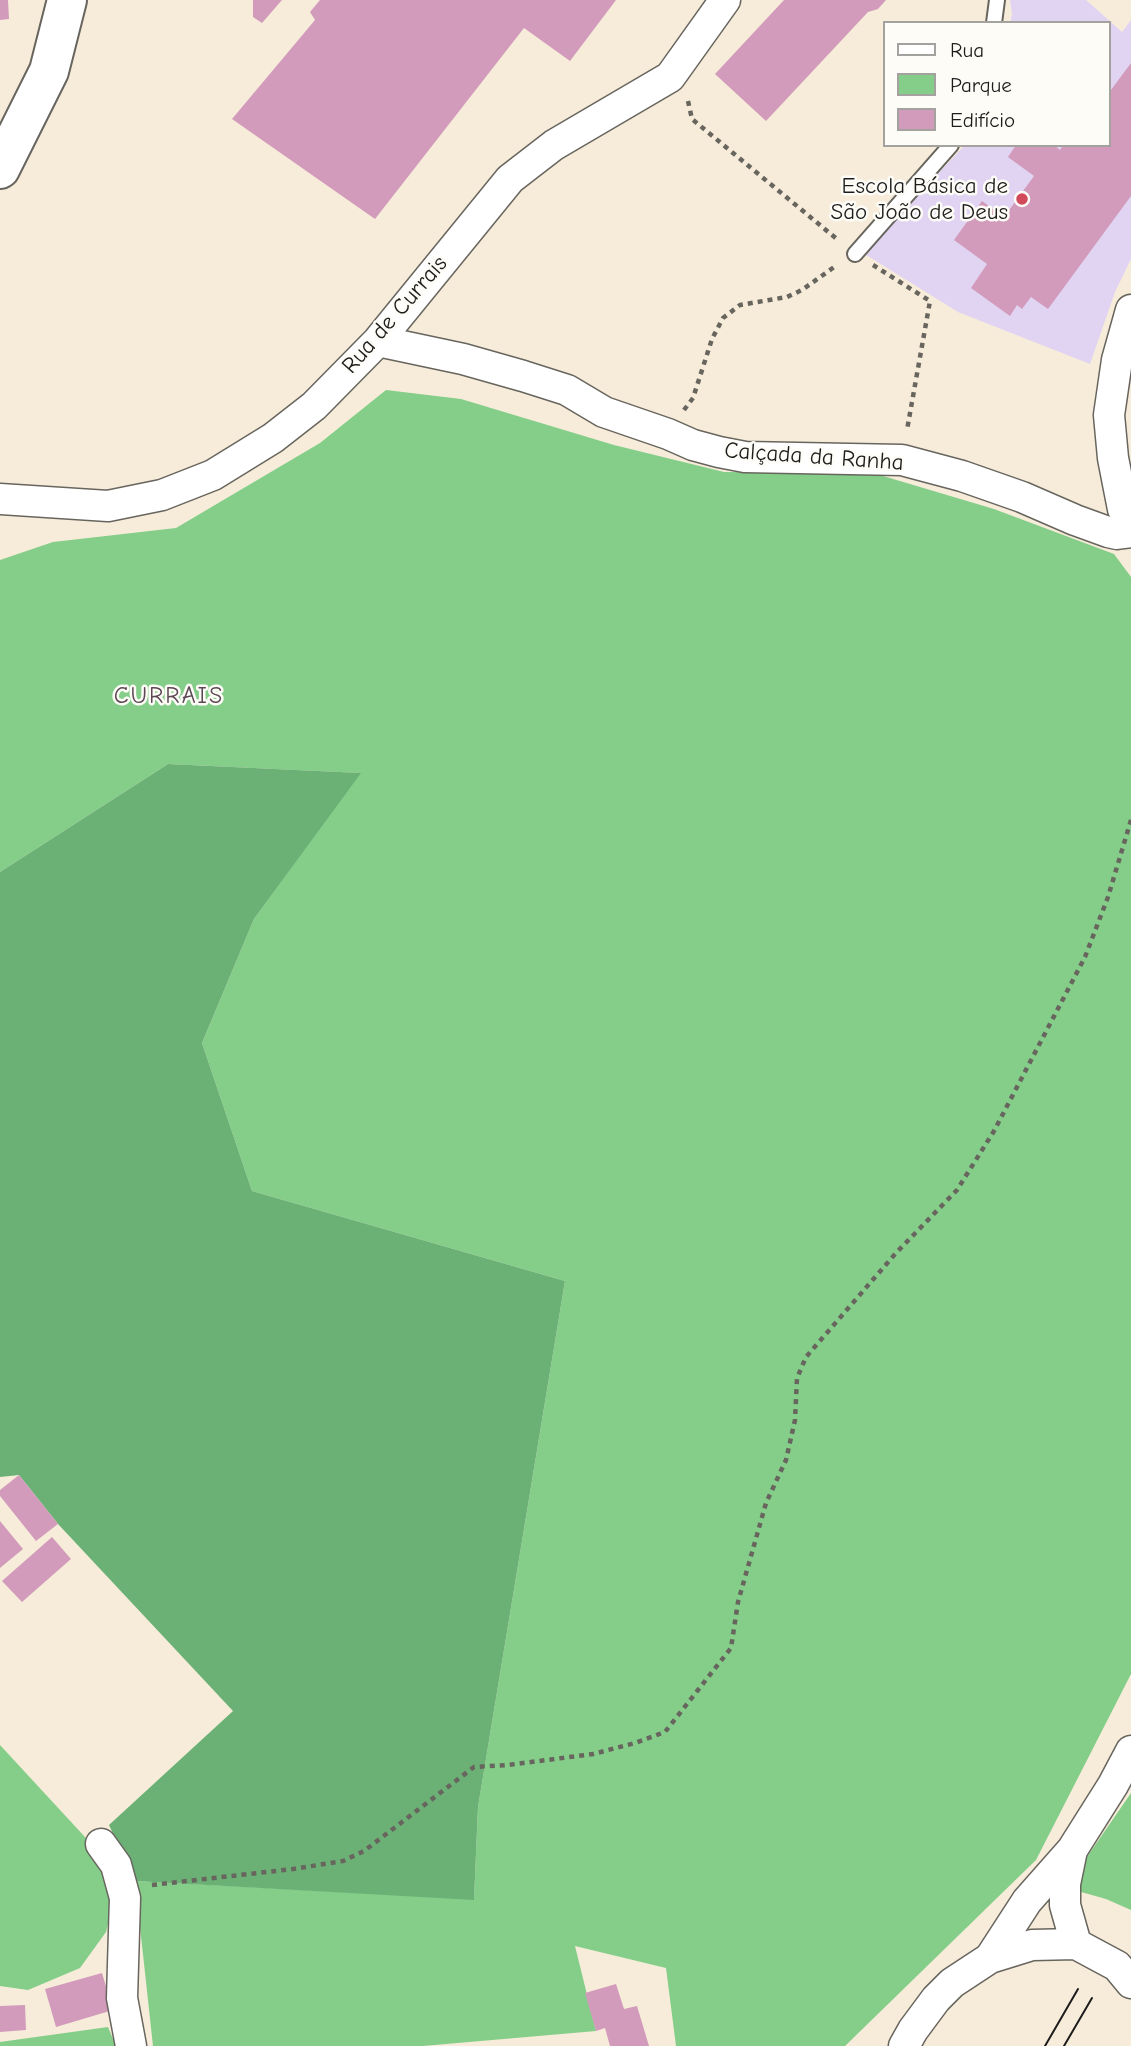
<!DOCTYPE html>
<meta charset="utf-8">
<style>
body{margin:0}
#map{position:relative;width:1131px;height:2046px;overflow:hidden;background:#f6ecd9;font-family:"Comic Neue",sans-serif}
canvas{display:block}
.legend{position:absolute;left:883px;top:21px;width:228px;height:126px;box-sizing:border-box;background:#fdfcf7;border:2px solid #a3a29f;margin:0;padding:9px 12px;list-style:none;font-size:21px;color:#1c1c1c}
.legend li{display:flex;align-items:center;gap:14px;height:35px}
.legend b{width:35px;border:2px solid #a3a29f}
</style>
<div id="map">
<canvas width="1131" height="2046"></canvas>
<ul class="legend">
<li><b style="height:9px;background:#fff"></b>Rua</li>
<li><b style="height:19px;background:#84ce8a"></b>Parque</li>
<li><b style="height:19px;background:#d29bbb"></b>Edifício</li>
</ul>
</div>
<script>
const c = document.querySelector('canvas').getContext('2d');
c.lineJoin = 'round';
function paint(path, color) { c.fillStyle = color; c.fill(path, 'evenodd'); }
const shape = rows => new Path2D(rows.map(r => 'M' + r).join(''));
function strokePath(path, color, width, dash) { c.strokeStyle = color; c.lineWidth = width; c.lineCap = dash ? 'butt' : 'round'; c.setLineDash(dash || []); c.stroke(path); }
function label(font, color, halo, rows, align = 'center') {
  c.font = font + ' "Comic Neue",sans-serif'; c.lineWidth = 5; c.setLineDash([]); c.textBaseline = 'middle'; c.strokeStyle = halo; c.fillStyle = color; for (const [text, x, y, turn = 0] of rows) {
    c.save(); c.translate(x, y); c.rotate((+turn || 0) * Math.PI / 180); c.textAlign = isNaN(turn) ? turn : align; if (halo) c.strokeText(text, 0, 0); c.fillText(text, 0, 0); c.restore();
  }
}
paint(shape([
 [1010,0,1086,0,1122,32,1131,20,1131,259,1115,292,1090,364,958,312,863,253,965,145,1108,145,1108,23,1010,23,1012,14]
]), '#e1d4f3');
paint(shape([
 [386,390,461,399,614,445,724,472,873,473,994,509,1114,554,1131,577,1131,1674,1036,1860,845,2046,676,2046,666,1968,575,1946,596,2031,423,2046,153,2046,135,1881,474,1899,478,1807,565,1281,252,1191,202,1043,254,919,360,773,168,764,0,872,0,560,53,542,176,528,320,443],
 [0,1745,97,1850,115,1896,106,1932,80,1968,28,1990,0,1986],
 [1131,1793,1131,1910,1106,1899,1074,1890,1080,1867],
 [108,2027,116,2046,0,2046,0,2042]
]), '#84ce8a');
paint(shape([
 [168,764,361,773,254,919,202,1043,252,1191,565,1281,478,1807,474,1900,135,1881,109,1825,233,1711,58,1524,19,1475,0,1477,0,872]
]), '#6bb176');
paint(shape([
 [0,0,8,0,9,19,0,20],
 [253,0,282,0,262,23,253,17],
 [320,0,616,0,570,61,524,28,375,219,232,119,315,20,310,12],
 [784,0,886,0,878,9,868,12,766,121,715,74],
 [1131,63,1131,196,1048,309,1031,297,1022,309,1017,305,1010,316,971,288,987,264,954,240,982,201,1004,217,1034,176,1008,157,1016,145,1054,145,1060,150,1063,145,1108,145,1108,94],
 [19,1475,58,1524,36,1541,0,1496,0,1490],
 [0,1521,23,1549,0,1568],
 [52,1537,71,1559,22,1602,2,1581],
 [102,1973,113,2010,56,2027,45,1989],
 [616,1984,624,2009,637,2006,649,2046,610,2046,605,2028,596,2031,585,1993],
 [25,2005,26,2030,0,2032,0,2006]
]), '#d29bbb');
const lane = shape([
 [994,23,997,0],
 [855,254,951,145]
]);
const street = shape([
 [1131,310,1117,360,1109,415,1113,458,1123,509,1131,526],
 [378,341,463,359,523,376,567,390,604,412,668,434,693,445,719,452,745,457,902,460,962,476,1022,497,1075,520,1108,532,1117,534,1131,532],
 [0,499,108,506,162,495,213,475,273,438,314,406,378,341,510,179,554,145,670,77,725,0],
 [101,1844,116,1865,125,1898,122,1998,131,2046],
 [1072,1850,1065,1884,1065,1905,1076,1944],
 [990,1958,1027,1901,1072,1850,1113,1785,1131,1751],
 [904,2046,913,2030,936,1999,952,1983,990,1958,1032,1945,1076,1944,1117,1966,1131,1983]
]);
const secondary = shape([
 [0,169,49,71,67,0]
]);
strokePath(lane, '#68655e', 18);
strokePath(street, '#68655e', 33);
strokePath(secondary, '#68655e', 42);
strokePath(shape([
 [688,101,692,119,838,240],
 [873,265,930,301,907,430],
 [684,410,693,398,712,339,723,318,740,305,787,297,802,290,837,265],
 [152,1885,293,1869,343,1861,364,1851,474,1767,508,1765,593,1754,635,1743,665,1732,731,1648,738,1602,766,1503,786,1460,795,1420,797,1378,806,1357,896,1253,957,1190,994,1131,1085,957,1108,897,1131,820]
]), '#68655e', 4.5, [5, 5]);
strokePath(lane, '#fff', 14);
strokePath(street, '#fff', 30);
strokePath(secondary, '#fff', 38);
strokePath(shape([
 [1045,2046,1078,1989],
 [1064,2046,1092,1998]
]), '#1c1c1c', 2);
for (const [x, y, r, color] of [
 [1022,199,7,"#d1495b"]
]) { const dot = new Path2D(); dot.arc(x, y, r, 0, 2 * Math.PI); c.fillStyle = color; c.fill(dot); strokePath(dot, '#fdfcf7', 2.5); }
label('23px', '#1c1c1c', '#fdfcf7', [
 ["Escola Básica de",1008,186],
 ["São João de Deus",1008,212]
], 'right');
label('23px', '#1c1c1c', '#fdfcf7', [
 ["Rua de Currais",395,315,-49],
 ["Calçada da Ranha",814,457,4]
]);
c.letterSpacing = '2px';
label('24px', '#5c4854', '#fdfcf7', [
 ["CURRAIS",169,696]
]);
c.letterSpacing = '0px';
</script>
